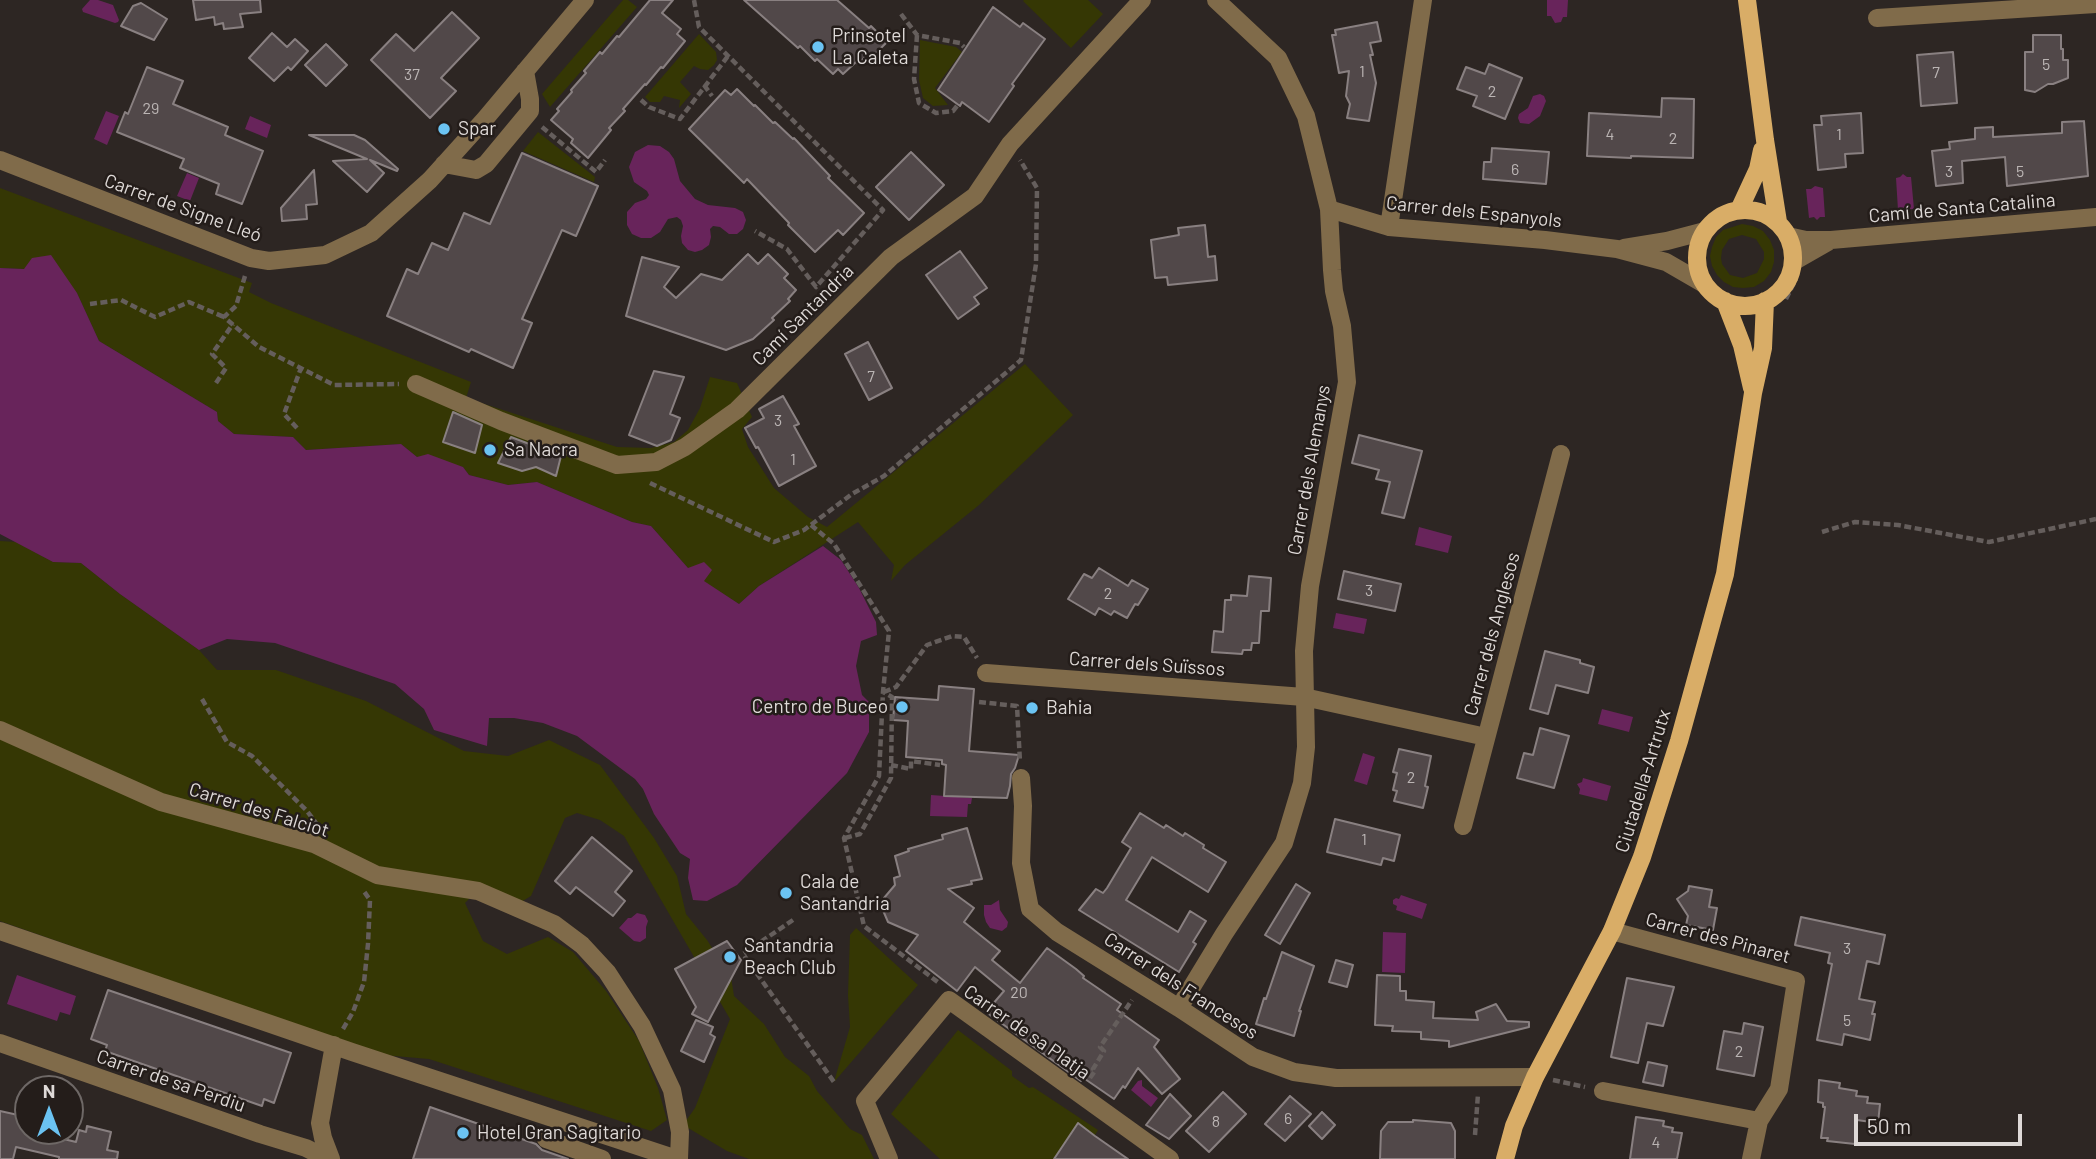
<!DOCTYPE html>
<meta charset="utf-8">
<style>
body{margin:0}
#map{position:relative;width:2096px;height:1159px;overflow:hidden;background:#2d2623;font-family:Barlow,sans-serif}
canvas{display:block}
.north{position:absolute;left:14px;top:1075px;width:70px;height:70px;box-sizing:border-box;background:#241d1a;border:2px solid #6e6866;border-radius:50%;rotate:0deg;font-size:19px;font-weight:700;line-height:28px;text-align:center;color:#ded9d7}
.north::after{content:'';display:block;margin:auto;width:24px;height:32px;background:#6bc3f2;clip-path:polygon(50% 0,100% 100%,50% 72%,0 100%)}
.scale{position:absolute;left:1854px;top:1114px;width:168px;height:32px;box-sizing:border-box;border:4px solid #ded9d7;border-top:0;padding-left:9px;font-size:21px;line-height:24px;white-space:nowrap;color:#ded9d7;-webkit-text-stroke:5px #241d1a;paint-order:stroke}
</style>
<div id="map">
<canvas width="2096" height="1159"></canvas>
<div class="north">N</div>
<div class="scale">50 m</div>
</div>
<script>
const c = document.querySelector('canvas').getContext('2d');
c.lineJoin = 'round';
function paint(path, color) { c.fillStyle = color; c.fill(path, 'evenodd'); }
const shape = rows => new Path2D(rows.map(r => 'M' + r).join(''));
function strokePath(path, color, width, dash) { c.strokeStyle = color; c.lineWidth = width; c.lineCap = dash ? 'butt' : 'round'; c.setLineDash(dash || []); c.stroke(path); }
function label(font, color, halo, rows, align = 'center') {
  c.font = font + ' Barlow,sans-serif'; c.lineWidth = 5; c.setLineDash([]); c.textBaseline = 'middle'; c.strokeStyle = halo; c.fillStyle = color; for (const [text, x, y, turn = 0] of rows) {
    c.save(); c.translate(x, y); c.rotate((+turn || 0) * Math.PI / 180); c.textAlign = isNaN(turn) ? turn : align; if (halo) c.strokeText(text, 0, 0); c.fillText(text, 0, 0); c.restore();
  }
}
paint(shape([
 [623,0,628,0,637,7,550,107,542,94],
 [1024,0,1088,0,1103,14,1071,48,1023,1],
 [699,34,716,52,717,60,714,65,708,70,700,69,694,66,680,82,691,94,679,108,680,100,664,96,660,102,650,102,645,97],
 [920,40,956,47,962,52,935,88,948,105,933,106,923,98,919,80],
 [538,132,595,177,594,182,523,151],
 [0,188,252,283,249,292,271,303,471,382,466,398,617,447,651,448,674,442,688,430,700,408,710,377,737,383,752,417,742,429,748,447,774,488,808,517,827,527,1025,364,1073,415,979,505,905,565,891,581,894,565,858,522,759,586,739,604,703,581,688,568,651,526,632,522,537,482,508,485,469,475,463,467,417,457,401,444,306,450,293,437,234,434,218,421,217,412,99,341,77,293,25,269,0,268],
 [1742,224,1753,226,1763,231,1770,240,1774,250,1774,262,1771,272,1764,281,1754,287,1743,288,1733,287,1724,282,1717,275,1712,266,1710,256,1712,247,1716,237,1723,230],
 [1742,235,1756,239,1764,252,1764,259,1757,273,1743,278,1730,275,1722,264,1721,258,1722,250,1729,239],
 [0,541,16,542,53,562,81,563,120,594,199,650,217,670,276,670,366,701,464,751,508,756,549,740,600,765,654,838,677,876,686,914,707,940,731,977,734,996,764,1024,785,1057,809,1076,817,1091,850,1129,862,1135,874,1159,749,1159,727,1151,683,1125,695,1108,730,1019,624,836,600,820,577,813,565,818,531,896,521,902,482,886,465,903,483,941,507,954,548,937,573,952,606,991,639,1041,658,1088,667,1120,651,1131,429,1059,383,1055,0,921],
 [856,928,918,985,834,1082,850,1027,848,995,850,935],
 [958,1030,1012,1071,1012,1076,1029,1088,1033,1087,1098,1130,1095,1135,1078,1123,1054,1159,940,1159,891,1114]
]), '#353704');
paint(shape([
 [90,0,98,0,113,5,119,20,118,22,115,23,83,12,82,9],
 [1547,0,1568,0,1567,17,1563,17,1561,22,1555,23,1551,16,1547,16],
 [1540,94,1544,96,1546,101,1540,116,1529,124,1520,123,1518,118,1519,114,1528,108,1533,96],
 [106,111,119,116,107,145,94,139],
 [250,116,271,125,267,138,245,129],
 [648,145,660,146,669,152,674,159,680,181,695,199,708,205,735,208,743,212,746,220,743,229,737,234,729,234,720,227,713,226,710,229,711,237,709,245,702,250,695,252,688,250,682,243,681,236,683,226,681,220,677,217,668,219,660,232,651,238,641,238,632,234,627,225,627,212,635,203,646,199,649,195,647,191,634,182,629,167,635,152],
 [187,173,199,178,190,201,177,196],
 [1903,174,1907,177,1911,177,1914,209,1898,210,1896,178,1900,177],
 [1815,186,1823,188,1825,217,1820,217,1817,220,1814,217,1809,218,1806,189,1811,189],
 [51,255,77,293,99,341,217,412,218,421,234,434,293,437,306,450,401,444,417,457,428,454,463,467,469,475,508,485,537,482,632,522,651,526,688,568,704,562,712,570,704,581,739,604,759,586,823,546,841,560,859,588,876,622,877,635,861,641,856,666,862,695,869,702,869,732,847,773,737,885,707,901,693,900,688,878,690,859,680,853,654,814,643,789,635,779,577,736,543,723,514,718,489,718,487,746,434,730,424,709,395,684,275,643,227,639,199,650,120,594,81,563,53,562,0,534,0,268,24,269,32,258],
 [1419,527,1452,536,1448,553,1415,545],
 [1336,613,1367,619,1364,634,1333,628],
 [1602,709,1633,717,1629,732,1598,724],
 [1363,753,1375,757,1367,785,1354,781],
 [1583,778,1611,786,1607,801,1579,794,1580,789,1577,784,1582,782],
 [931,795,972,798,971,804,968,804,967,817,930,816],
 [1401,895,1427,904,1422,919,1396,910,1397,906,1393,904,1393,900,1396,898,1399,899],
 [999,900,1000,910,1008,922,1007,927,1002,931,990,928,986,922,984,915,984,905,991,905],
 [637,913,645,915,648,921,646,927,646,938,640,942,634,941,619,928,628,918,631,918],
 [1383,932,1406,933,1405,973,1382,972],
 [17,975,76,996,70,1015,60,1012,57,1021,7,1004],
 [1142,1080,1142,1086,1158,1098,1151,1107,1131,1090,1138,1081]
]), '#68245b');
const building = shape([
 [193,0,260,0,261,12,240,14,243,27,224,29,223,23,215,25,214,17,196,20,193,0],
 [650,0,673,0,662,13,681,29,677,34,685,41,663,68,661,67,646,85,645,84,623,109,625,111,609,128,611,130,588,158,571,143,573,139,551,120,559,111,557,109,572,92,571,90,586,73,584,71,600,52,602,54,617,36,619,37,650,0],
 [744,0,837,0,869,28,871,26,887,42,868,61,864,58,858,64,856,62,843,74,838,69,833,74,817,59,815,61,800,46,798,48,744,0],
 [141,3,167,19,154,40,121,26,133,6,141,3],
 [993,7,1020,27,1023,23,1045,39,1012,84,1014,86,989,122,962,102,960,106,938,90,993,7],
 [452,12,479,38,441,78,456,91,430,118,371,60,396,34,414,51,452,12],
 [1377,22,1381,41,1370,43,1373,55,1370,55,1376,83,1369,121,1347,118,1350,104,1346,96,1349,71,1339,73,1332,35,1336,35,1335,30,1377,22],
 [272,33,287,47,295,39,308,51,291,70,288,67,274,81,249,58,272,33],
 [2033,35,2061,35,2061,49,2063,49,2063,60,2068,60,2068,78,2053,84,2048,84,2035,92,2025,90,2025,52,2033,52,2033,35],
 [326,44,347,65,326,86,305,65,326,44],
 [1953,52,1957,103,1921,106,1917,55,1953,52],
 [1489,64,1522,78,1505,119,1473,106,1477,96,1457,89,1466,67,1485,74,1489,64],
 [147,67,183,81,173,104,228,127,225,135,263,151,242,204,216,194,219,184,180,168,184,159,117,132,125,112,128,114,147,67],
 [737,89,754,106,755,105,773,123,775,122,793,139,794,138,830,176,828,178,864,213,843,235,838,230,815,252,788,225,789,223,747,179,744,183,689,129,725,90,731,95,737,89],
 [1662,98,1694,99,1693,158,1631,156,1631,158,1587,156,1589,113,1661,117,1662,98],
 [1861,113,1863,153,1845,154,1846,167,1818,170,1814,125,1822,125,1821,116,1861,113],
 [2084,121,2088,176,2007,186,2005,157,1962,161,1963,183,1936,186,1932,151,1950,149,1949,142,1975,139,1975,128,1993,127,1993,137,2062,133,2062,122,2084,121],
 [309,135,354,135,365,140,398,169,397,171,370,160,384,173,367,192,333,161,367,159,309,135],
 [1492,148,1549,152,1546,184,1483,179,1484,162,1491,162,1492,148],
 [911,152,944,185,909,220,876,187,911,152],
 [522,153,598,186,576,236,562,230,522,319,532,323,513,368,471,349,469,352,387,316,407,269,418,274,432,243,448,250,464,213,490,224,522,153],
 [314,170,317,204,306,205,307,219,282,221,281,208,314,170],
 [1205,225,1208,257,1215,256,1217,280,1168,285,1167,277,1155,278,1151,240,1179,235,1178,228,1205,225],
 [960,251,987,288,974,297,979,304,958,319,926,275,960,251],
 [748,254,758,264,768,254,788,274,784,278,796,290,788,299,790,301,772,318,774,320,753,339,726,350,626,316,642,257,679,267,664,287,676,298,701,274,722,280,748,254],
 [868,342,892,388,869,400,845,354,868,342],
 [654,371,684,377,670,414,680,418,671,440,657,446,629,435,654,371],
 [783,396,799,424,794,426,816,466,779,486,758,447,756,448,745,428,764,418,759,409,783,396],
 [453,412,482,425,475,453,443,442,453,412],
 [1359,435,1422,451,1404,518,1382,513,1390,482,1376,479,1379,470,1352,463,1359,435],
 [511,437,561,456,556,476,536,467,522,471,498,463,511,437],
 [1099,568,1128,586,1132,580,1148,589,1138,605,1135,604,1127,618,1114,611,1111,615,1099,608,1095,615,1068,599,1084,574,1092,578,1099,568],
 [1344,571,1401,584,1395,611,1338,599,1344,571],
 [1249,576,1271,578,1269,611,1261,611,1259,643,1252,643,1251,650,1243,650,1242,654,1212,652,1214,631,1223,632,1225,600,1231,600,1231,595,1247,596,1249,576],
 [1545,651,1580,660,1580,663,1594,667,1588,693,1556,685,1548,714,1530,709,1545,651],
 [939,686,974,689,969,751,1019,755,1015,768,1011,774,1010,786,1007,798,944,796,946,765,942,764,942,760,906,757,908,721,893,720,895,697,938,700,939,686],
 [1540,728,1569,736,1554,788,1517,778,1524,753,1533,755,1540,728],
 [1399,749,1431,756,1425,786,1428,787,1423,808,1394,801,1397,791,1393,790,1397,773,1393,772,1399,749],
 [1140,813,1164,828,1166,825,1183,836,1185,833,1204,845,1203,848,1226,862,1208,892,1152,857,1126,900,1178,932,1190,911,1206,921,1193,942,1196,944,1179,972,1079,910,1096,889,1103,893,1107,888,1131,848,1122,842,1140,813],
 [1335,819,1400,835,1394,861,1383,858,1381,865,1327,852,1335,819],
 [967,828,982,879,971,881,972,884,948,889,974,908,964,922,1000,951,992,960,1020,983,1047,948,1076,969,1084,976,1083,978,1121,1004,1117,1010,1159,1040,1154,1047,1180,1079,1162,1094,1138,1068,1125,1088,1123,1086,1114,1099,1085,1079,1082,1078,1081,1081,986,1012,1004,991,975,967,957,991,906,951,918,935,888,922,882,908,884,898,895,885,894,878,900,876,895,856,909,851,908,849,943,839,942,835,967,828],
 [592,837,632,871,615,892,625,901,613,916,576,887,570,894,555,881,592,837],
 [1296,884,1310,893,1280,944,1265,935,1296,884],
 [1689,886,1712,890,1709,907,1717,908,1713,930,1686,925,1688,916,1677,899,1688,891,1689,886],
 [1801,917,1885,935,1879,964,1867,961,1859,999,1875,1002,1872,1014,1875,1014,1870,1040,1844,1034,1842,1045,1817,1040,1832,964,1828,963,1830,953,1795,945,1801,917],
 [727,941,741,960,708,1022,692,1014,696,1007,675,969,727,941],
 [1282,952,1314,966,1299,1011,1301,1011,1294,1036,1256,1024,1264,998,1266,999,1282,952],
 [1336,960,1353,965,1347,987,1329,982,1336,960],
 [1377,975,1400,976,1400,991,1406,991,1406,1000,1434,1002,1433,1018,1478,1020,1476,1012,1496,1004,1507,1021,1529,1022,1529,1027,1449,1047,1449,1041,1421,1039,1421,1032,1392,1031,1393,1026,1375,1025,1377,975],
 [1627,978,1674,987,1663,1026,1647,1023,1638,1063,1611,1057,1627,978],
 [108,990,291,1053,274,1103,264,1099,262,1106,105,1051,107,1045,91,1039,108,990],
 [696,1020,713,1027,710,1034,715,1037,704,1062,681,1051,696,1020],
 [1744,1023,1763,1027,1754,1076,1717,1069,1724,1031,1742,1034,1744,1023],
 [1648,1062,1667,1066,1663,1086,1643,1082,1648,1062],
 [1819,1080,1840,1083,1839,1088,1857,1091,1856,1096,1868,1097,1867,1103,1880,1104,1878,1123,1857,1120,1855,1144,1827,1141,1828,1138,1821,1138,1825,1107,1823,1107,1823,1103,1818,1102,1819,1080],
 [1223,1092,1246,1114,1209,1152,1186,1131,1223,1092],
 [1170,1094,1191,1116,1169,1139,1146,1125,1170,1094],
 [1290,1096,1311,1114,1285,1141,1265,1124,1290,1096],
 [430,1107,536,1144,542,1150,568,1159,413,1159,430,1107],
 [0,1111,27,1117,24,1131,43,1131,43,1134,76,1142,79,1130,86,1132,87,1126,111,1132,107,1150,118,1152,117,1159,59,1159,59,1157,16,1147,13,1159,0,1159,0,1111],
 [1322,1112,1335,1125,1322,1139,1309,1126,1322,1112],
 [1636,1117,1664,1121,1663,1126,1673,1128,1672,1132,1682,1133,1677,1159,1630,1159,1636,1117],
 [1413,1120,1451,1123,1455,1131,1455,1159,1380,1159,1381,1131,1388,1122,1413,1122,1413,1120],
 [1078,1123,1095,1136,1128,1159,1054,1159,1078,1123]
]);
paint(building, '#514849');
strokePath(building, '#898081', 2);
strokePath(shape([
 [694,0,699,27,883,210,816,287,787,249,755,231],
 [901,14,917,35,960,43,964,47],
 [917,35,914,79,919,103,936,113,953,111,957,106],
 [704,85,712,96],
 [641,100,649,107,680,119,728,56],
 [542,127,596,172,605,160],
 [245,276,236,306,224,317,259,347,334,385,399,384],
 [1786,299,1796,279],
 [90,304,121,300,155,317,189,302,224,317],
 [216,383,226,368,212,354,233,324],
 [297,428,284,414,301,368],
 [650,483,774,542,804,530,852,494,884,476,1021,360,1036,264,1037,188,1020,160],
 [811,525,834,544,889,631,883,692,879,776,844,838,864,926,939,983],
 [1822,532,1855,522,1898,525,1989,542,2096,519],
 [884,692,896,687,927,645,952,636,964,637,977,658],
 [202,699,227,742,252,756,307,811,316,823],
 [979,702,1017,706,1020,762],
 [891,765,911,769,911,761,940,765],
 [845,838,860,834,891,778,892,697,883,692],
 [793,920,743,954,834,1082],
 [343,1029,353,1012,364,982,368,944,370,900,363,890],
 [1090,1078,1095,1071,1093,1069,1104,1051,1100,1047,1132,1000],
 [1553,1080,1585,1087],
 [1475,1135,1478,1094]
]), '#655e5c', 4.5, [7, 3.5]);
strokePath(shape([
 [1877,18,2096,4],
 [0,160,251,258,269,261,325,255,371,233,430,180,485,119,585,0],
 [444,164,476,170,486,164,530,111,530,99,525,71],
 [1329,209,1389,227,1545,240,1617,249,1666,262,1704,284],
 [1389,227,1423,0],
 [1788,236,1806,240,1831,240,2096,217],
 [1624,248,1667,241,1705,231],
 [1793,262,1828,242],
 [416,384,501,421,617,465,656,462,685,447,737,410,891,257,975,196,1010,144,1142,0],
 [986,673,1304,697,1486,737],
 [0,730,161,802,314,844,377,875,478,891,554,924,582,945,607,972,642,1026,672,1090,680,1132,679,1159],
 [1021,778,1023,806,1021,863,1030,909,1057,932,1179,1008,1253,1057,1294,1072,1336,1078,1535,1077],
 [1463,826,1561,454],
 [0,931,352,1052,677,1159],
 [1612,931,1796,981,1779,1089,1759,1121,1751,1159],
 [1179,1008,1224,934,1284,843,1302,783,1306,747,1304,651,1310,586,1347,382,1342,326,1334,291,1332,270,1329,209,1306,116,1278,58,1216,0],
 [0,1043,260,1134,306,1148,328,1159],
 [1603,1091,1759,1121],
 [546,1139,602,1159],
 [331,1159,323,1138,320,1123,334,1045],
 [889,1159,865,1101,949,1000,1170,1159]
]), '#806b4a', 18);
strokePath(shape([
 [1747,0,1765,140,1778,222],
 [1739,210,1758,169,1762,150],
 '1697 258a48 48 0 1 1 96 0a48 48 0 1 1-96 0Z',
 [1725,301,1742,345,1752,388],
 [1505,1159,1514,1126,1535,1077,1612,931,1642,857,1679,741,1725,574,1753,393,1763,348,1765,301]
]), '#d9ad67', 18);
for (const [x, y, r, color] of [
 [818,47,7,"#6bc3f2"],
 [444,129,7,"#6bc3f2"],
 [490,450,7,"#6bc3f2"],
 [902,707,7,"#6bc3f2"],
 [1032,708,7,"#6bc3f2"],
 [786,893,7,"#6bc3f2"],
 [730,957,7,"#6bc3f2"],
 [463,1133,7,"#6bc3f2"]
]) { const dot = new Path2D(); dot.arc(x, y, r, 0, 2 * Math.PI); c.fillStyle = color; c.fill(dot); strokePath(dot, '#241d1a', 2.5); }
label('16px', '#bbb5b4', null, [
 ["5",2046,65],
 ["1",1362,72],
 ["7",1936,73],
 ["37",412,75],
 ["2",1492,92],
 ["29",151,109],
 ["4",1610,135],
 ["1",1839,135],
 ["2",1673,139],
 ["6",1515,170],
 ["3",1949,172],
 ["5",2020,172],
 ["7",871,377],
 ["3",778,421],
 ["1",793,460],
 ["3",1369,591],
 ["2",1108,594],
 ["2",1411,778],
 ["1",1364,840],
 ["3",1847,949],
 ["20",1019,993],
 ["5",1847,1021],
 ["2",1739,1052],
 ["6",1288,1119],
 ["8",1216,1122],
 ["4",1656,1143]
]);
label('19px', '#ded9d7', '#241d1a', [
 ["Prinsotel",832,36],
 ["La Caleta",832,58],
 ["Spar",458,129],
 ["Sa Nacra",504,450],
 ["Centro de Buceo",888,707,"right"],
 ["Bahia",1046,708],
 ["Cala de",800,882],
 ["Santandria",800,904],
 ["Santandria",744,946],
 ["Beach Club",744,968],
 ["Hotel Gran Sagitario",477,1133]
], 'left');
label('19px', '#ded9d7', '#241d1a', [
 ["Carrer de Signe Lleó",183,208,20],
 ["Camí de Santa Catalina",1962,208,-5],
 ["Carrer dels Espanyols",1474,212,6],
 ["Camí Santandria",803,315,-45],
 ["Carrer dels Alemanys",1309,470,-80],
 ["Carrer dels Anglesos",1492,634,-75],
 ["Carrer dels Suïssos",1147,664,4],
 ["Ciutadella-Artrutx",1643,781,-73],
 ["Carrer des Falciot",259,810,17],
 ["Carrer des Pinaret",1718,938,15],
 ["Carrer dels Francesos",1181,986,33],
 ["Carrer de sa Platja",1027,1032,35],
 ["Carrer de sa Perdiu",171,1081,19]
]);
</script>
